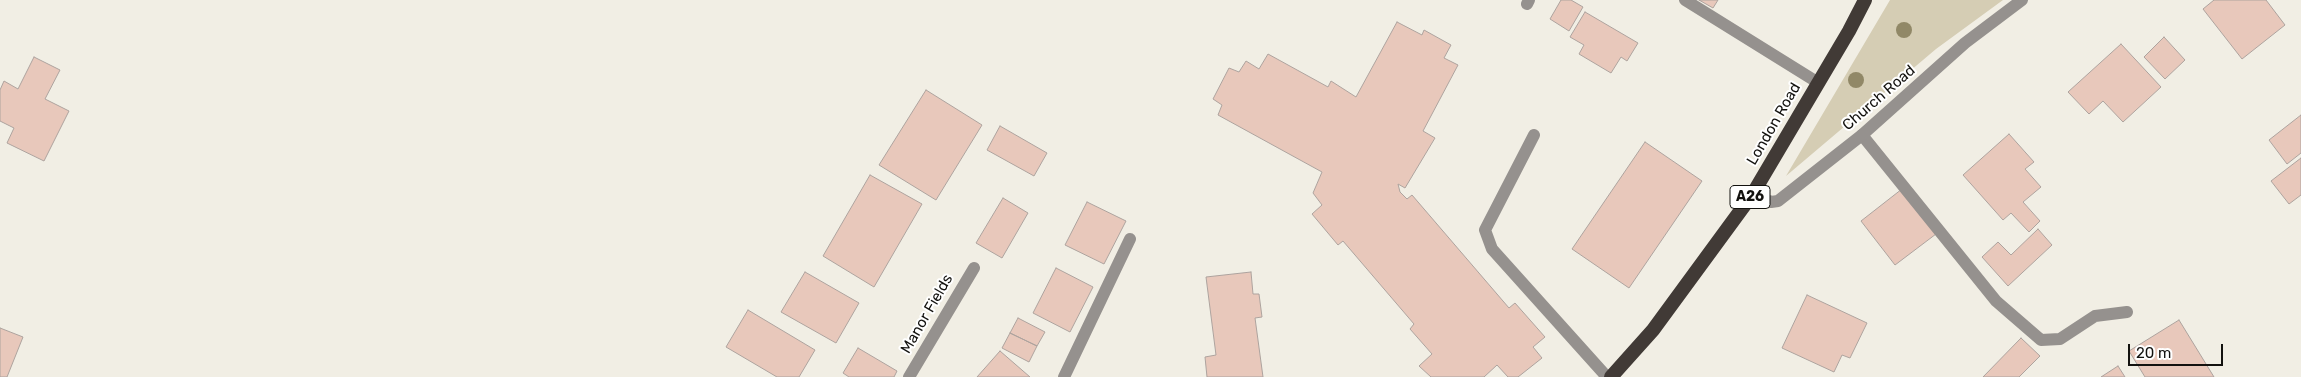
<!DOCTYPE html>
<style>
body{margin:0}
#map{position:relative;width:2301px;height:377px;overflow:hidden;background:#f1eee4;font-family:Rubik,sans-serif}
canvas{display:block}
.scale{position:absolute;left:2128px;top:344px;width:95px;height:22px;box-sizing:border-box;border:2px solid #13120f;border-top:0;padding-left:6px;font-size:15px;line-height:18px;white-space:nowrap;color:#13120f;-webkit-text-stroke:4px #fff;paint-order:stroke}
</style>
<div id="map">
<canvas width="2301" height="377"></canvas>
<div class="scale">20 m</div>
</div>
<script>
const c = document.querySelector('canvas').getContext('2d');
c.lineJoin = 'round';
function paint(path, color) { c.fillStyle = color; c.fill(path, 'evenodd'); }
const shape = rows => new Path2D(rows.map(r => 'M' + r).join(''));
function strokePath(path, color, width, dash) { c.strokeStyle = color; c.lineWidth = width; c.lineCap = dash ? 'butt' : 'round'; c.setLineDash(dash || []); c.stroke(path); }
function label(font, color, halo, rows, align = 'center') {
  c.font = font + ' Rubik,sans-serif'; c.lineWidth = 4; c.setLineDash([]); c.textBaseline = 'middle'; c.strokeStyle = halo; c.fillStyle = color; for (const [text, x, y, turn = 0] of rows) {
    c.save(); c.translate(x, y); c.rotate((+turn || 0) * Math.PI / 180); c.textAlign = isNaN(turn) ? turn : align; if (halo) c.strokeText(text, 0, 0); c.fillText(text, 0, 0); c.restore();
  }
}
paint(shape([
 [1890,0,2003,0,1936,49,1786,176]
]), '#d5cdb4');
const building = shape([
 [1561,0,1571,0,1583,7,1569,31,1550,19,1561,0],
 [1699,0,1718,0,1713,8,1699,0],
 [2214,0,2266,0,2285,25,2242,59,2203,9,2214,0],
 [1585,12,1638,43,1627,61,1621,57,1611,73,1579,54,1584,45,1570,37,1585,12],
 [1397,22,1422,35,1424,30,1451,45,1444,58,1458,65,1423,131,1435,138,1405,188,1398,184,1400,192,1407,199,1412,195,1509,308,1515,303,1545,337,1533,347,1542,358,1518,377,1508,377,1497,365,1484,377,1431,377,1419,366,1432,354,1410,329,1414,324,1343,241,1338,245,1312,214,1322,205,1313,193,1322,172,1218,115,1222,105,1213,99,1229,68,1239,72,1246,61,1259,69,1268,54,1328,87,1331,81,1356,97,1397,22],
 [2164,37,2185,60,2165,79,2144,57,2164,37],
 [2121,44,2161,87,2123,122,2103,101,2089,114,2068,92,2121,44],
 [34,57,60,70,45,99,69,111,44,161,7,143,14,128,0,121,0,90,4,81,18,89,34,57],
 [926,90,982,125,936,200,879,165,926,90],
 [2301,115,2301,153,2287,164,2269,140,2301,115],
 [1000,126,1047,153,1034,176,987,150,1000,126],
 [2009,134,2034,162,2025,169,2041,187,2023,202,2040,221,2029,232,2011,213,2003,220,1963,175,2009,134],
 [1645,142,1702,181,1629,288,1572,249,1645,142],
 [2301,158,2301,195,2289,204,2271,181,2301,158],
 [870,175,922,204,874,287,823,256,870,175],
 [1902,189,1936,234,1895,265,1861,221,1902,189],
 [1003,198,1028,213,1002,258,976,243,1003,198],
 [1087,202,1126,221,1104,264,1065,245,1087,202],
 [2038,229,2052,245,2008,286,1982,257,1998,242,2011,255,2038,229],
 [1056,268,1093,287,1070,332,1033,313,1056,268],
 [805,272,859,303,836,343,781,312,805,272],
 [1251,272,1253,294,1259,294,1262,317,1255,318,1263,377,1207,377,1205,357,1216,355,1206,277,1251,272],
 [1807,295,1867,323,1850,358,1842,355,1834,372,1782,348,1807,295],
 [748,310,815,350,799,377,777,377,726,347,748,310],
 [1018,318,1045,332,1037,346,1010,333,1018,318],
 [2179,320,2214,377,2145,377,2129,351,2179,320],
 [0,328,23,337,7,377,0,377,0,328],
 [1010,333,1037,346,1029,362,1002,348,1010,333],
 [2021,338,2040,356,2019,377,1983,377,2021,338],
 [858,348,897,371,894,377,849,377,843,373,858,348],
 [1000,351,1030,377,977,377,1000,351],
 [2118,366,2125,377,2101,377,2118,366]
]);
paint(building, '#e8c8bb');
strokePath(building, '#ada39e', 1);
strokePath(shape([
 [1685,0,1817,82],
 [1527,4,1529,0],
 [1534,135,1485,230,1492,249,1607,377],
 [1862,135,1996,301,2041,340,2060,339,2095,316,2127,312]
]), '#95918e', 12);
strokePath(shape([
 [1752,195,1771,202,1778,201,1862,135,1965,43,2022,0],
 [909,377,974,268],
 [1064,377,1130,239]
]), '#95918e', 12);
strokePath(shape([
 [1611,377,1653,330,1752,195,1849,31,1865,0]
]), '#413a36', 14);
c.fillStyle = '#918867';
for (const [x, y] of [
 [1904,30],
 [1856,80]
]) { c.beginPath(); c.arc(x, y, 8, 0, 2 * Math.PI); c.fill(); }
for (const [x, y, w] of [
 [1750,197,40]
]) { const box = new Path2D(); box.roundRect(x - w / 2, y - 11.5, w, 23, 4); c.fillStyle = '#fff'; c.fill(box); strokePath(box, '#13120f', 1); }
label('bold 14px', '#13120f', null, [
 ["A26",1750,197]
]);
label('15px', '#13120f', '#fff', [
 ["Church Road",1879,98,-41],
 ["London Road",1774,124,-60],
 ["Manor Fields",927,314,-60]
]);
</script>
